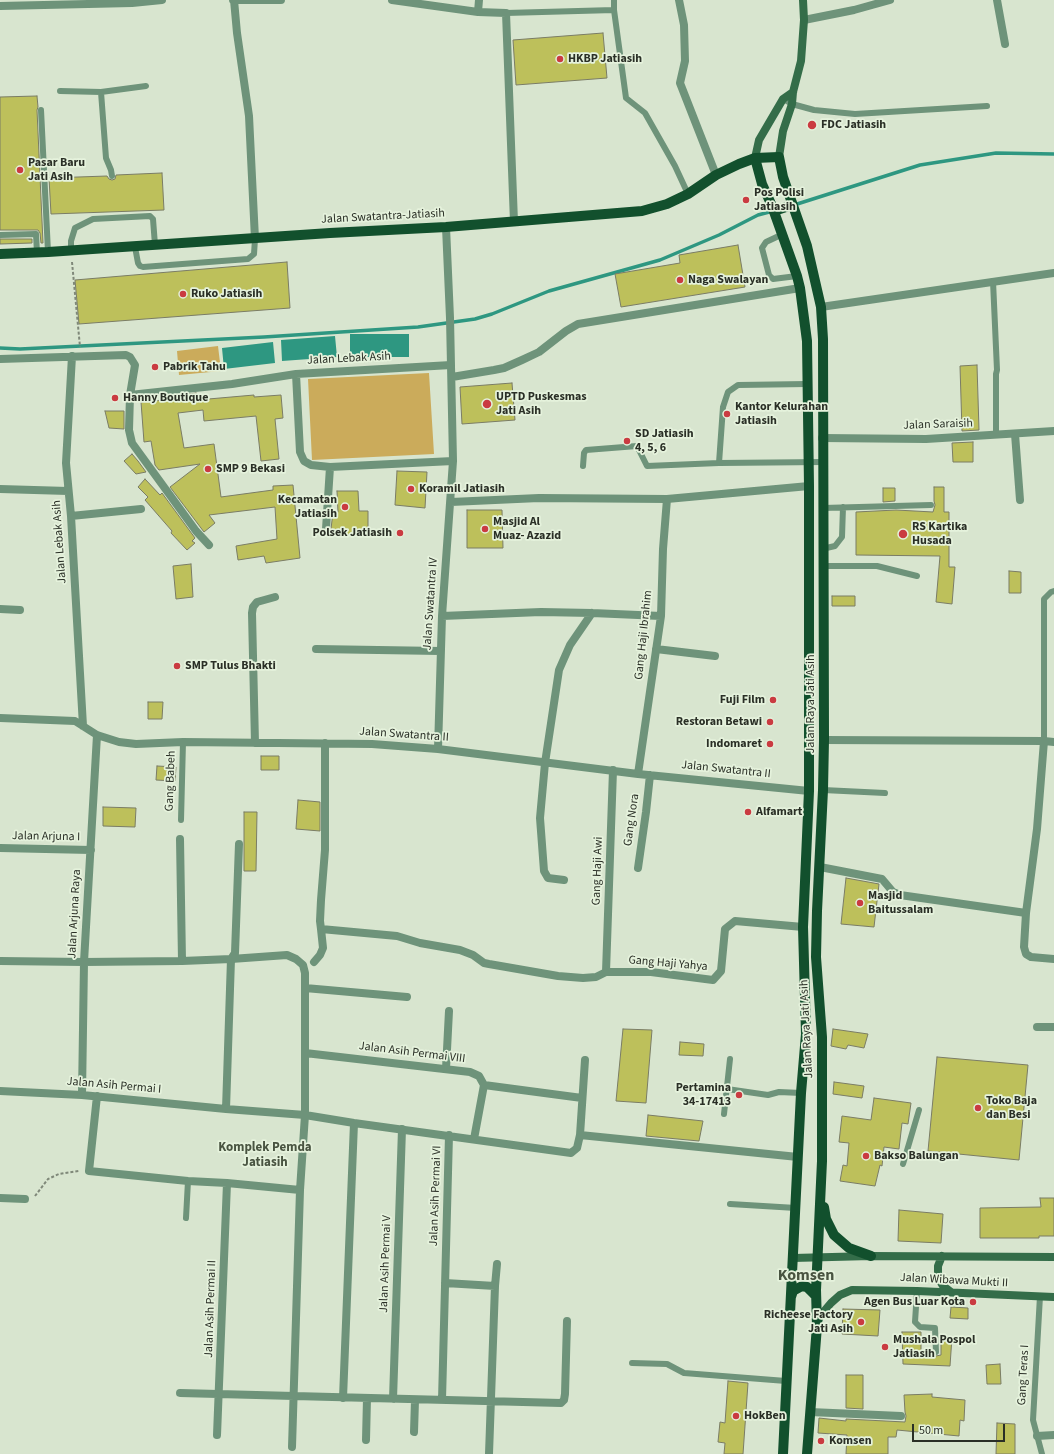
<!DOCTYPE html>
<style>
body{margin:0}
#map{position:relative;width:1054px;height:1454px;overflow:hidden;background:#d8e5cf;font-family:"Source Sans 3",sans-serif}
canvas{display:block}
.scale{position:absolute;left:912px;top:1424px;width:93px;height:18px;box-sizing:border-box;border:2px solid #2a2f26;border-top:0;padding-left:5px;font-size:12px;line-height:14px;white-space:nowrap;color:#2a2f26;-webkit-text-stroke:3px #e5f2dc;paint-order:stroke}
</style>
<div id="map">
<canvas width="1054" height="1454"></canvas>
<div class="scale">50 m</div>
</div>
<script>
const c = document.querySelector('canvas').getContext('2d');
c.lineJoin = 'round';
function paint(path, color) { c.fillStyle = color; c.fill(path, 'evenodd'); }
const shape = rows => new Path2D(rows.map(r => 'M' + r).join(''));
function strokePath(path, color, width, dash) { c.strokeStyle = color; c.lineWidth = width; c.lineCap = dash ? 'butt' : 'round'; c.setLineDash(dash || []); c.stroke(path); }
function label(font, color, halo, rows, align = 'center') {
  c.font = font + ' "Source Sans 3",sans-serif'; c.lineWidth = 3.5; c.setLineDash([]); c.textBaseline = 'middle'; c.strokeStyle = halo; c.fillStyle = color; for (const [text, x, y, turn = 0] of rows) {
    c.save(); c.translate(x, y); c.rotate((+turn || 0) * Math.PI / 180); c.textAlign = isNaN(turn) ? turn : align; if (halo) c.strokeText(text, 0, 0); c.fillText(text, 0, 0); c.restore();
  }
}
paint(shape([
 [218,346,221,371,179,375,177,351],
 [429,373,434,454,312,460,308,379]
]), '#cbab5b');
paint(shape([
 [350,334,409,334,409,357,350,357],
 [335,336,337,357,282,361,281,340],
 [273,342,275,363,224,369,222,348]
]), '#2e9781');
strokePath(shape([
 [794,205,920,165,996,153,1054,154],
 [0,348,20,349,264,337,418,327,475,319,492,314,549,291,660,260,719,235,758,215,773,211]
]), '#2e9781', 3.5);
const building = shape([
 [603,33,607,78,516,85,513,40,603,33],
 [37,96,38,107,37,110,43,243,41,243,40,233,38,230,0,230,0,97,37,96],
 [162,173,164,210,51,214,49,178,107,176,109,179,112,180,115,179,116,175,162,173],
 [0,239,32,239,32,243,0,244,0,239],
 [738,245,745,287,621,307,615,274,680,263,679,255,738,245],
 [287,262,290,308,79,324,75,280,287,262],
 [977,365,979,430,962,431,960,366,977,365],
 [512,383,515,420,462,424,460,387,512,383],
 [196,393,197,400,254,395,254,397,281,395,283,418,275,419,279,459,261,461,256,416,204,421,203,410,178,413,184,448,214,444,221,497,273,490,273,486,293,485,300,558,266,563,264,556,238,560,236,546,277,539,275,507,209,515,215,523,204,532,170,487,200,464,159,470,155,465,151,441,144,442,141,402,175,399,175,396,196,393],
 [105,411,124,411,124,429,109,428,105,411],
 [973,442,973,462,953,462,952,443,973,442],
 [132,454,138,461,146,472,136,474,124,461,132,454],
 [397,471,427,472,425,508,395,505,397,471],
 [145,479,160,495,162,493,195,538,192,541,195,543,187,550,171,533,172,531,145,500,148,497,138,487,145,479],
 [934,487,944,487,944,512,949,512,949,567,955,567,952,604,936,602,940,556,856,555,856,512,896,510,933,512,935,505,934,501,934,487],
 [883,488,895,488,895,501,883,502,883,488],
 [337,491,358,491,359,511,368,511,368,534,329,535,331,529,333,512,338,512,337,491],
 [467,510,502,510,503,548,467,548,467,510],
 [191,564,193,597,176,599,173,566,191,564],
 [1009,571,1021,572,1021,593,1009,593,1009,571],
 [832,596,855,596,855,606,832,606,832,596],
 [148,702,163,702,162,719,148,719,148,702],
 [261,756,279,756,279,770,261,770,261,756],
 [157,766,176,767,175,781,156,780,157,766],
 [298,800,320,802,320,831,296,829,298,800],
 [103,807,136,808,135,827,103,826,103,807],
 [244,812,257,812,256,871,244,871,244,812],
 [846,878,879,884,874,927,841,924,846,878],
 [623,1029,652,1030,646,1103,616,1101,623,1029],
 [833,1029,868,1034,864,1048,848,1045,846,1049,831,1046,833,1029],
 [680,1042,704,1044,703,1056,679,1055,680,1042],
 [937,1057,1028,1065,1019,1160,928,1151,937,1057],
 [834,1082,864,1086,862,1098,833,1094,834,1082],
 [874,1098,911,1103,908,1124,902,1123,899,1149,884,1147,882,1166,880,1165,875,1186,840,1181,843,1165,847,1166,849,1143,839,1142,842,1116,871,1120,874,1098],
 [648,1115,703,1121,699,1141,646,1136,648,1115],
 [1040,1198,1054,1198,1054,1236,1039,1236,1039,1238,980,1238,980,1208,1041,1207,1040,1198],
 [899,1210,943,1214,941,1243,898,1241,899,1210],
 [951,1307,968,1308,968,1319,950,1318,951,1307],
 [843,1309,880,1310,878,1336,842,1334,843,1309],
 [902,1332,921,1332,921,1355,936,1356,941,1355,941,1337,952,1337,950,1366,903,1364,902,1332],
 [1000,1364,1001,1384,987,1384,986,1365,1000,1364],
 [846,1375,863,1375,863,1409,846,1408,846,1375],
 [728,1381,748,1383,743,1454,724,1454,725,1443,718,1442,720,1422,725,1423,728,1381],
 [932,1394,932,1397,965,1400,964,1421,960,1420,959,1436,897,1430,896,1437,888,1437,888,1454,846,1454,847,1435,818,1433,819,1418,846,1421,846,1419,905,1422,906,1416,905,1412,904,1395,932,1394],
 [997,1423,1015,1424,1015,1454,996,1454,997,1423]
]);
paint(building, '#bdc05b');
strokePath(building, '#7a7c65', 1);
strokePath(shape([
 [72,262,80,347],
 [35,1196,48,1179,59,1174,79,1171]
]), '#7f8879', 2, [3, 2]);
strokePath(shape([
 [614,10,614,0],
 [506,13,614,10,626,98,645,113,675,166,688,194],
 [60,91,101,92,146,86],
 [101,92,106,158,111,170,112,176],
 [783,99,792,104,814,110,855,114,987,106],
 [41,110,48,252],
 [783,234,766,242,762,248,769,275,773,279,797,276],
 [0,235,36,234,37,253],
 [135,247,138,263,140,266,143,267,248,259,254,254,255,239],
 [71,251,71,241,75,228,93,219,150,216,153,219,155,245],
 [993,281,997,370,996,374,996,435],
 [719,463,723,407,728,392,738,385,807,384],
 [583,466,584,453,586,450,637,446,647,466,719,463,823,462],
 [823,508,931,505],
 [822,549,835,546,842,537,843,507],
 [823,566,877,566,917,576],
 [1044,741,1044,599,1051,592,1054,591],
 [823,790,885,793],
 [181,820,183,742],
 [727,1089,768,1095,779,1092,801,1093],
 [724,1114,730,1059],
 [903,1164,919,1110],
 [730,1204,796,1208],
 [186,1218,188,1181],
 [917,1291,915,1322,920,1327,935,1328,936,1352],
 [1040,1296,1033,1420,1042,1454],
 [632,1363,667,1364,684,1373,786,1381]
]), '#6e937a', 6);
strokePath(shape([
 [233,0,281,0],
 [234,0,237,33,249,116,255,239],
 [392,0,478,12,506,13,514,222],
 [679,0,684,25,685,61,680,83,716,175],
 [997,0,1005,44],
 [0,6,132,3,162,0],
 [478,12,479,0],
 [804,20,854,10,890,0],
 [821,307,1054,273],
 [72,356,66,463,71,516,83,726],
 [0,359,126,355,130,357,135,365,130,395,232,384,296,374,451,365],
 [296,374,300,452,304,461,311,465,330,467,453,461],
 [452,377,494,370,504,368,522,360,539,352,566,331,578,324,800,288],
 [130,395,129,430,132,443,196,531,209,545],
 [1015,434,1020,500],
 [822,438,926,439,1054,431],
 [0,489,68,491],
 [451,502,539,498,667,499,809,486],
 [71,516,141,509],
 [326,529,330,467],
 [0,609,20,610],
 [442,616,541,612,592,613,661,616],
 [316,649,440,651],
 [656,649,715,656],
 [0,718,75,721,97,735,119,742,136,744,183,742,372,744,438,749,638,774,809,791],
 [824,740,1044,741,1054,742],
 [1044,741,1037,829,1026,913,1024,947,1026,954,1031,957,1054,959],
 [255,743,252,613,253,607,257,602,275,597],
 [325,743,325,850,321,900,320,921,321,929,397,936,420,943,460,950,473,955,484,963,489,964,558,976,583,978,596,977,606,972,651,972,713,980,721,971,725,929,735,921,803,927],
 [438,749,442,616,453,461,450,318,446,227],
 [638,774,661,616,663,549,667,499],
 [180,839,182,961],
 [0,848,91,850],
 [820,867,882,879,893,892,900,895,1026,913],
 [638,868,646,812,650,775],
 [564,880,548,878,544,871,540,818,545,763,559,670,570,645,592,613],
 [0,961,84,962,182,961,231,959,287,955,296,959,303,965,305,973,305,1115,300,1190,292,1447],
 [314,962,320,955,323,948,321,929],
 [606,972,613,770],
 [305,988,407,997],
 [1037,1027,1054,1027],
 [305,1053,470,1072,479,1076,484,1085,582,1098],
 [446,1069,449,1011],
 [0,1091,82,1095,226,1109,305,1115,354,1123,571,1153,577,1148,580,1135,585,1060],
 [82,1095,84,962,97,735],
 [97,1096,89,1171,188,1181,227,1183,300,1190],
 [226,1109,231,959,235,953,239,844],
 [580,1135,798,1157],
 [474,1139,484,1085],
 [0,1198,25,1199],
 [445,1283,495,1286],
 [180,1393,561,1403,564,1400,565,1394,567,1321],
 [343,1398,354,1123],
 [393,1399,402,1129],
 [442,1400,449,1135],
 [810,1412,901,1416],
 [414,1432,415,1400],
 [217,1435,227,1183],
 [1037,1436,1054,1435],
 [366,1440,367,1398],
 [489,1454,495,1286,497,1264]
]), '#6e937a', 8);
strokePath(shape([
 [779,157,783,131,792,104,793,92,801,61,804,20,803,0],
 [755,158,759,140,783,99,793,92],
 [942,1256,938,1266,938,1278,943,1286,951,1292],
 [793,1258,871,1256,1054,1257],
 [818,1322,820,1316,831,1303,840,1295,852,1290,917,1291,1054,1297]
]), '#346d49', 8);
strokePath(shape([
 [755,158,762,184,772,206,797,276,800,288,807,341,809,486,809,791,803,927,806,1034,801,1093,783,1454],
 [774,211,792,205],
 [0,254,48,252,330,233,446,227,642,211,667,204,688,194,716,175,739,164,755,158,779,157,783,177,807,246,821,307,823,339,824,740,823,790,817,911,816,957,822,1037,822,1161,816,1290,817,1326,807,1454],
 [824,1207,826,1219,834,1235,849,1248,871,1256],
 [791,1297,793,1291,802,1286,807,1287,816,1296]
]), '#12502d', 10);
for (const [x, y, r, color] of [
 [560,59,4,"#ca3b41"],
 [812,125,5,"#ca3b41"],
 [20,170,4,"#ca3b41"],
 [746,200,4,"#ca3b41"],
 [680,280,4,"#ca3b41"],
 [183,294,4,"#ca3b41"],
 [155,367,4,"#ca3b41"],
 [115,398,4,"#ca3b41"],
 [487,404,5,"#ca3b41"],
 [727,414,4,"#ca3b41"],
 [627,441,4,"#ca3b41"],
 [208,469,4,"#ca3b41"],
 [411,489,4,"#ca3b41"],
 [345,507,4,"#ca3b41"],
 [485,529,4,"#ca3b41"],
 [400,533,4,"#ca3b41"],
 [903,534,5,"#ca3b41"],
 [177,666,4,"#ca3b41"],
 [773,700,4,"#ca3b41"],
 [770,722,4,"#ca3b41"],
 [770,744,4,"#ca3b41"],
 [748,812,4,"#ca3b41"],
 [860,903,4,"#ca3b41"],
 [739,1095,4,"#ca3b41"],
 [978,1108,4,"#ca3b41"],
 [866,1156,4,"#ca3b41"],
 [973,1302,4,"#ca3b41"],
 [861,1322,4,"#ca3b41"],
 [885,1347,4,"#ca3b41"],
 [736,1416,4,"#ca3b41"],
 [821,1441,4,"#ca3b41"]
]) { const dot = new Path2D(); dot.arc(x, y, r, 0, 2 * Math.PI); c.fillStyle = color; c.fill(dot); strokePath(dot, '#e5f2dc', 1.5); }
label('bold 12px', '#2a2f26', '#e5f2dc', [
 ["HKBP Jatiasih",568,59],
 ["FDC Jatiasih",821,125],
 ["Pasar Baru",28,163],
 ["Jati Asih",28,177],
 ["Pos Polisi",754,193],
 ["Jatiasih",754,207],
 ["Naga Swalayan",688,280],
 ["Ruko Jatiasih",191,294],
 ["Pabrik Tahu",163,367],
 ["UPTD Puskesmas",496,397],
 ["Jati Asih",496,411],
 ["Hanny Boutique",123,398],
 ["Kantor Kelurahan",735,407],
 ["Jatiasih",735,421],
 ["SD Jatiasih",635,434],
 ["4, 5, 6",635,448],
 ["SMP 9 Bekasi",216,469],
 ["Koramil Jatiasih",419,489],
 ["Kecamatan",337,500,"right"],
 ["Jatiasih",337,514,"right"],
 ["Masjid Al",493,522],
 ["Muaz- Azazid",493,536],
 ["RS Kartika",912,527],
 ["Husada",912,541],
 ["Polsek Jatiasih",392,533,"right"],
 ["SMP Tulus Bhakti",185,666],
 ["Fuji Film",765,700,"right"],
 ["Restoran Betawi",762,722,"right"],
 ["Indomaret",762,744,"right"],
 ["Alfamart",756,812],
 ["Masjid",868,896],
 ["Baitussalam",868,910],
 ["Pertamina",731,1088,"right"],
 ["34-17413",731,1102,"right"],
 ["Toko Baja",986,1101],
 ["dan Besi",986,1115],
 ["Bakso Balungan",874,1156],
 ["Agen Bus Luar Kota",965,1302,"right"],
 ["Richeese Factory",853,1315,"right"],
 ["Jati Asih",853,1329,"right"],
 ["Mushala Pospol",893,1340],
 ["Jatiasih",893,1354],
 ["HokBen",744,1416],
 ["Komsen",829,1441]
], 'left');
label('12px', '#2a2f26', '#e5f2dc', [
 ["Jalan Swatantra-Jatiasih",383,217,-3],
 ["Jalan Lebak Asih",349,359,-3],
 ["Jalan Saraisih",938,425,-2],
 ["Jalan Lebak Asih",60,542,-94],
 ["Jalan Swatantra IV",431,604,-86],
 ["Gang Haji Ibrahim",644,635,-84],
 ["Jalan Raya Jati Asih",811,704,-90],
 ["Jalan Swatantra II",404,735,4],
 ["Jalan Swatantra II",726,770,6],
 ["Gang Babeh",171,781,-88],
 ["Gang Nora",632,820,-82],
 ["Jalan Arjuna I",46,837,1],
 ["Gang Haji Awi",598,871,-88],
 ["Jalan Arjuna Raya",75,914,-87],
 ["Gang Haji Yahya",668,964,5],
 ["Jalan Raya Jati Asih",807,1029,-93],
 ["Jalan Asih Permai VIII",412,1053,7],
 ["Jalan Asih Permai I",114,1086,5],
 ["Jalan Asih Permai VI",436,1196,-88],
 ["Jalan Asih Permai V",386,1264,-88],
 ["Jalan Wibawa Mukti II",954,1281,3],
 ["Jalan Asih Permai II",211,1309,-88],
 ["Gang Teras I",1024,1375,-87]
]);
label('bold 13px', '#495441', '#e5f2dc', [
 ["Komplek Pemda",265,1148],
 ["Jatiasih",265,1163]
]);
label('bold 16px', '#495441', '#e5f2dc', [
 ["Komsen",806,1276]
]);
</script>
